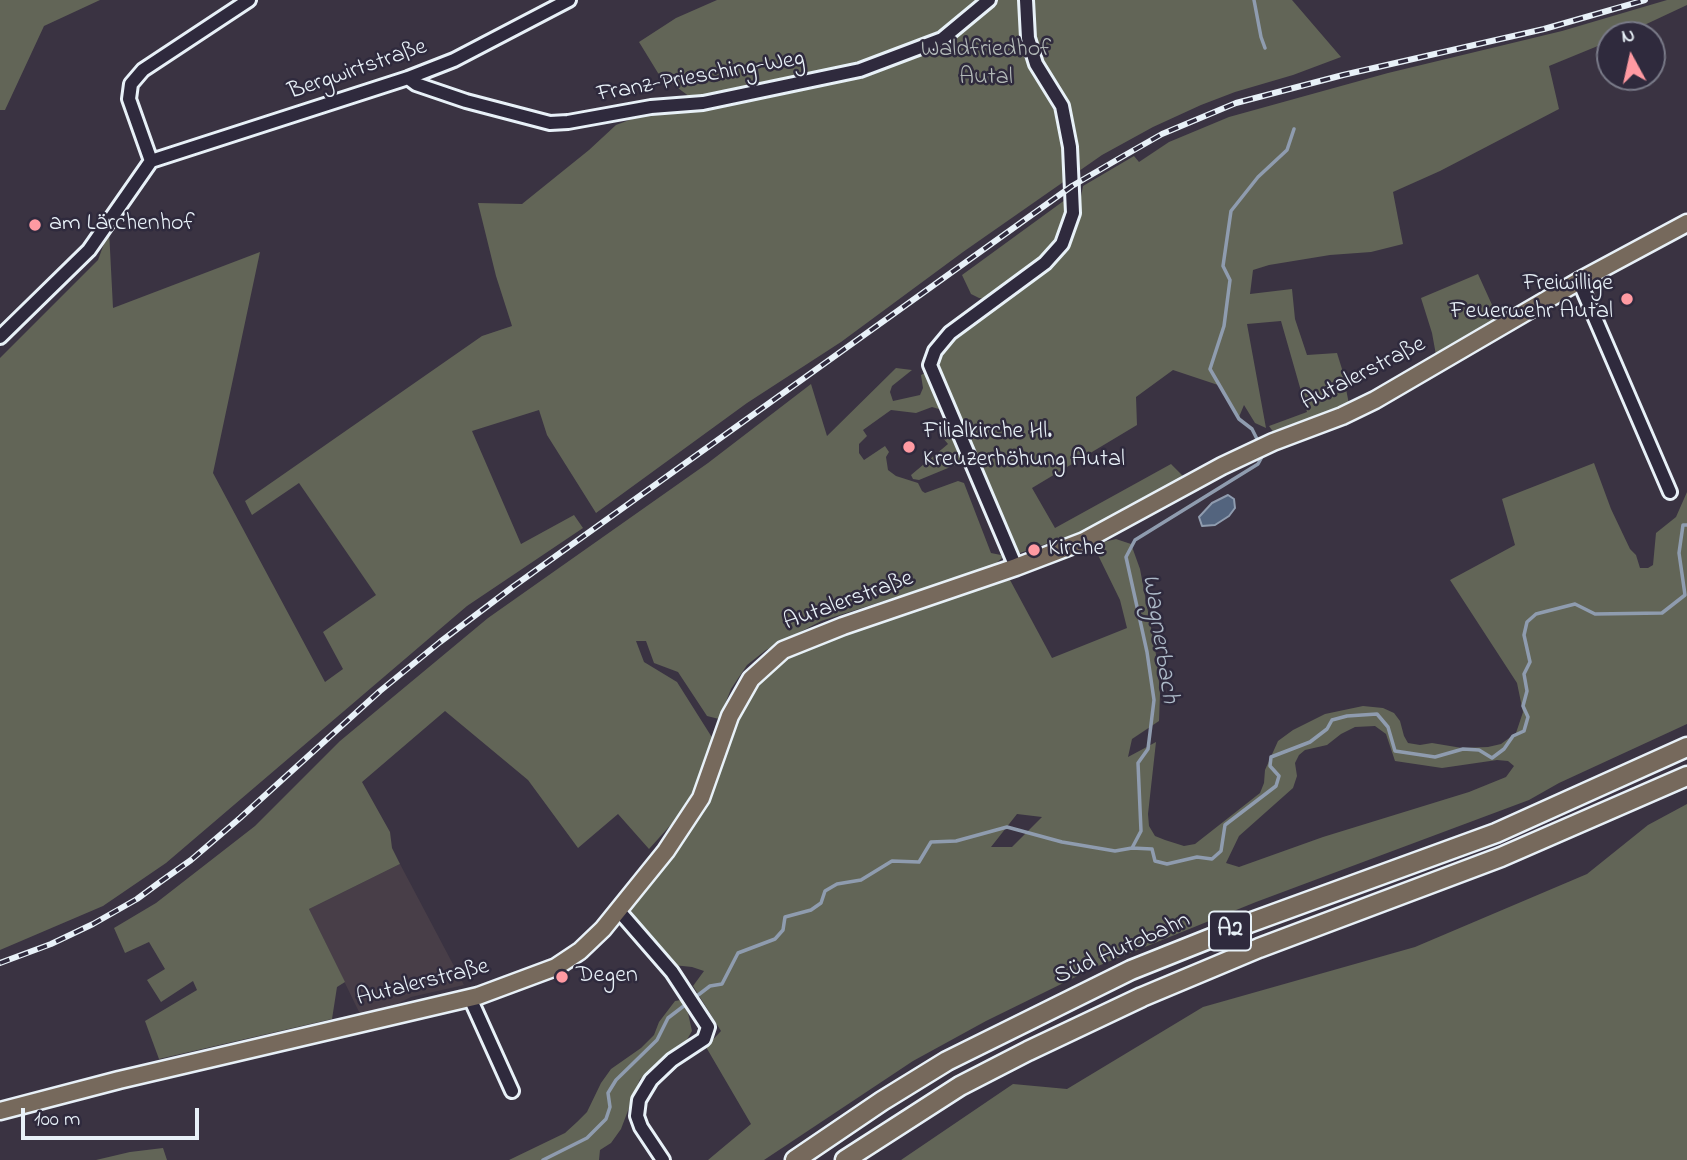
<!DOCTYPE html>
<meta charset="utf-8">
<style>
body{margin:0}
#map{position:relative;width:1687px;height:1160px;overflow:hidden;background:#3a3342;font-family:"Indie Flower",sans-serif}
canvas{display:block}
.north{position:absolute;left:1596px;top:21px;width:70px;height:70px;box-sizing:border-box;background:#2f2a3d;border:2px solid #797a88;border-radius:50%;rotate:352deg;font-size:19px;font-weight:700;line-height:28px;text-align:center;color:#e8f1f8}
.north::after{content:'';display:block;margin:auto;width:24px;height:32px;background:#ff9aa2;clip-path:polygon(50% 0,100% 100%,50% 72%,0 100%)}
.scale{position:absolute;left:21px;top:1108px;width:178px;height:32px;box-sizing:border-box;border:4px solid #e8f1f8;border-top:0;padding-left:9px;font-size:21px;line-height:24px;white-space:nowrap;color:#e8f1f8;-webkit-text-stroke:5px #2f2a3d;paint-order:stroke}
</style>
<div id="map">
<canvas width="1687" height="1160"></canvas>
<div class="north">N</div>
<div class="scale">100 m</div>
</div>
<script>
const c = document.querySelector('canvas').getContext('2d');
c.lineJoin = 'round';
function paint(path, color) { c.fillStyle = color; c.fill(path, 'evenodd'); }
const shape = rows => new Path2D(rows.map(r => 'M' + r).join(''));
function strokePath(path, color, width, dash) { c.strokeStyle = color; c.lineWidth = width; c.lineCap = dash ? 'butt' : 'round'; c.setLineDash(dash || []); c.stroke(path); }
function label(font, color, halo, rows, align = 'center') {
  c.font = font + ' "Indie Flower",sans-serif'; c.lineWidth = 5; c.setLineDash([]); c.textBaseline = 'middle'; c.strokeStyle = halo; c.fillStyle = color; for (const [text, x, y, turn = 0] of rows) {
    c.save(); c.translate(x, y); c.rotate((+turn || 0) * Math.PI / 180); c.textAlign = isNaN(turn) ? turn : align; if (halo) c.strokeText(text, 0, 0); c.fillText(text, 0, 0); c.restore();
  }
}
paint(shape([
 [400,864,464,985,411,997,395,1005,360,1014,309,909]
]), '#483e48');
paint(shape([
 [0,0,100,0,44,26,5,110,0,110],
 [717,0,1292,0,1341,57,1293,75,1235,92,1201,105,1153,127,1102,155,963,252,841,342,747,403,596,513,547,435,539,410,472,431,521,544,574,515,583,528,467,606,166,863,103,906,0,950,0,358,98,260,109,230,113,308,260,252,213,473,325,682,343,669,323,632,376,595,299,483,252,515,245,501,482,336,512,326,496,276,478,203,522,204,589,150,616,125,690,97,658,73,639,42,676,18],
 [1667,0,1687,0,1687,5,1623,35,1610,35,1610,41,1549,66,1559,109,1440,171,1393,192,1403,244,1371,252,1330,255,1269,265,1253,270,1250,294,1292,289,1295,319,1307,355,1337,353,1342,369,1349,404,1274,433,1269,426,1307,412,1281,321,1247,324,1266,428,1255,423,1244,405,1239,417,1218,385,1173,370,1136,397,1137,425,1032,488,1055,528,1171,464,1185,478,1097,526,1020,553,1012,544,1001,517,941,372,939,361,949,344,963,331,1045,272,1073,238,1083,186,1134,156,1139,162,1169,142,1229,117,1388,73,1562,31],
 [1069,197,1059,230,1060,238,1049,252,987,299,979,298,971,294,962,275],
 [1478,274,1498,318,1436,355,1432,333,1421,298],
 [896,368,912,370,892,386,890,392,893,401,920,395,923,388,921,375,927,372,942,408,939,409,932,407,916,413,891,410,863,430,867,436,859,444,859,453,864,460,885,446,889,452,886,457,888,470,896,476,918,483,922,491,925,493,958,481,964,483,991,553,1001,555,1002,558,993,566,821,621,766,650,747,665,731,689,719,719,707,716,678,672,654,663,646,641,636,641,644,662,677,682,713,739,696,786,677,818,649,849,618,814,578,848,528,780,445,711,362,782,390,832,392,848,400,864,309,909,345,982,337,987,332,1019,159,1059,145,1021,197,990,193,981,161,1002,147,980,165,969,149,942,125,953,114,928,156,903,255,826,340,741,488,618,708,463,811,384,827,436],
 [949,429,952,432,965,461,919,480,913,479,911,475,948,444,942,437,943,433],
 [1594,463,1611,509,1630,549,1636,555,1640,568,1648,568,1653,565,1656,533,1676,517,1687,492,1687,724,1559,783,1529,800,1256,902,1098,966,986,1021,913,1061,764,1160,708,1160,751,1124,706,1047,721,1031,693,986,704,971,692,967,673,965,628,907,711,782,727,750,742,707,767,673,790,655,823,639,1010,580,1052,658,1127,628,1120,600,1097,553,1104,542,1116,539,1131,544,1140,569,1157,660,1160,694,1159,721,1132,739,1128,757,1156,742,1148,814,1149,826,1155,836,1165,840,1184,846,1195,844,1260,793,1264,783,1265,770,1278,741,1293,730,1325,714,1363,706,1383,708,1394,713,1400,721,1404,736,1408,743,1420,745,1432,743,1462,748,1488,747,1501,744,1516,733,1523,712,1517,683,1450,580,1515,545,1502,499],
 [1375,726,1386,734,1395,761,1442,768,1497,760,1508,761,1514,766,1506,777,1469,792,1323,837,1239,867,1226,863,1239,836,1293,788,1297,776,1295,763,1299,755,1305,750,1327,745,1341,734,1355,727],
 [1017,814,1042,817,1012,847,991,847],
 [1687,804,1687,1160,901,1160,1013,1084,1067,1089,1203,1007,1415,947,1587,874,1648,825],
 [681,1000,688,1013,692,1031,681,1050,640,1079,621,1129,611,1143,600,1150,599,1160,509,1160,565,1133,577,1122,587,1112,601,1083,611,1069,641,1048,654,1035,659,1022,675,1001],
 [163,1148,167,1160,96,1160,130,1152]
]), '#626557');
const water = shape([
 [1228,495,1234,499,1235,508,1229,516,1215,525,1202,526,1199,517,1212,503,1228,495]
]);
paint(water, '#53647e');
strokePath(water, '#8f9caf', 2);
strokePath(shape([
 [1254,0,1261,37,1265,48],
 [1259,443,1252,429,1239,419,1210,369,1224,326,1230,280,1223,266,1231,211,1258,177,1287,150,1294,129],
 [1132,848,1141,831,1138,763,1148,749,1154,700,1147,652,1126,557,1135,540,1258,464,1264,453],
 [543,1160,587,1138,606,1119,610,1107,608,1093,616,1080,657,1040,668,1018,710,986,722,984,738,953,775,939,783,930,785,917,811,910,821,903,825,891,837,884,861,880,892,861,919,862,931,842,956,841,1007,827,1062,842,1115,851,1132,848,1152,849,1155,861,1167,864,1197,857,1212,859,1221,851,1225,825,1276,786,1279,776,1270,766,1271,757,1310,742,1327,729,1332,720,1347,716,1377,714,1388,727,1395,751,1435,757,1463,749,1479,750,1492,758,1504,749,1513,736,1524,731,1528,717,1523,706,1527,691,1524,674,1530,662,1524,635,1527,622,1536,614,1575,604,1595,614,1662,613,1685,595,1679,553,1683,525,1687,525]
]), '#8f9caf', 3.5);
const minor = shape([
 [408,78,416,84,466,101,550,123,568,122,651,107,703,103,860,70,942,39,989,0],
 [151,161,129,99,131,84,143,70,249,0],
 [1579,281,1670,492],
 [0,337,89,250,151,161,408,78,454,60,569,0],
 [1016,567,930,365,935,351,950,333,1045,263,1062,244,1073,213,1070,147,1062,106,1036,64,1028,38,1026,0],
 [619,911,672,972,708,1027,704,1039,672,1060,651,1080,639,1100,637,1116,641,1127,663,1160],
 [470,998,512,1091]
]);
const major = shape([
 [0,1111,119,1080,478,996,556,967,580,951,603,929,666,851,701,798,730,716,751,679,783,650,843,626,1016,567,1084,541,1222,466,1273,442,1342,416,1375,400,1579,281,1687,223]
]);
const highway = shape([
 [795,1160,882,1101,947,1061,1131,970,1249,923,1496,833,1687,747],
 [845,1160,960,1086,1028,1051,1142,997,1259,948,1501,857,1687,776]
]);
strokePath(minor, '#e8f1f8', 18);
strokePath(major, '#e8f1f8', 21);
strokePath(highway, '#e8f1f8', 23);
strokePath(minor, '#2f2a3d', 12);
strokePath(major, '#76695c', 16);
strokePath(highway, '#76695c', 18);
const rail = shape([
 [0,963,51,944,93,924,137,899,160,882,191,860,240,818,380,691,440,642,514,586,1072,186,1120,158,1162,134,1236,103,1343,75,1544,29,1645,0]
]);
strokePath(rail, '#e8f1f8', 6);
strokePath(rail, '#2f2a3d', 3.5, [10]);
for (const [x, y, r, color] of [
 [35,225,7,"#ff9aa2"],
 [1627,299,7,"#ff9aa2"],
 [909,447,7,"#ff9aa2"],
 [1034,550,7,"#ff9aa2"],
 [562,977,7,"#ff9aa2"]
]) { const dot = new Path2D(); dot.arc(x, y, r, 0, 2 * Math.PI); c.fillStyle = color; c.fill(dot); strokePath(dot, '#2f2a3d', 2.5); }
for (const [x, y, w] of [
 [1230,931,42]
]) { const box = new Path2D(); box.roundRect(x - w / 2, y - 19.5, w, 39, 5); c.fillStyle = '#2f2a3d'; c.fill(box); strokePath(box, '#e8f1f8', 2); }
label('bold 23px', '#e8f1f8', null, [
 ["A2",1230,931]
]);
label('24px', '#b2b9b8', '#2f2a3d', [
 ["Waldfriedhof",986,51],
 ["Autal",986,79]
]);
label('24px', '#e8f1f8', '#2f2a3d', [
 ["Bergwirtstraße",358,71,-19],
 ["Franz-Priesching-Weg",701,78,-10],
 ["Autalerstraße",1364,375,-27],
 ["Autalerstraße",849,602,-20],
 ["Süd Autobahn",1123,950,-24],
 ["Autalerstraße",423,984,-14]
]);
label('24px', '#e8f1f8', '#2f2a3d', [
 ["am Lärchenhof",49,225],
 ["Freiwillige",1613,285,"right"],
 ["Feuerwehr Autal",1613,313,"right"],
 ["Filialkirche Hl.",923,433],
 ["Kreuzerhöhung Autal",923,461],
 ["Kirche",1048,550],
 ["Degen",576,977]
], 'left');
label('italic 26px', '#acb9c7', '#2f2a3d', [
 ["Wagnerbach",1158,639,81]
]);
</script>
